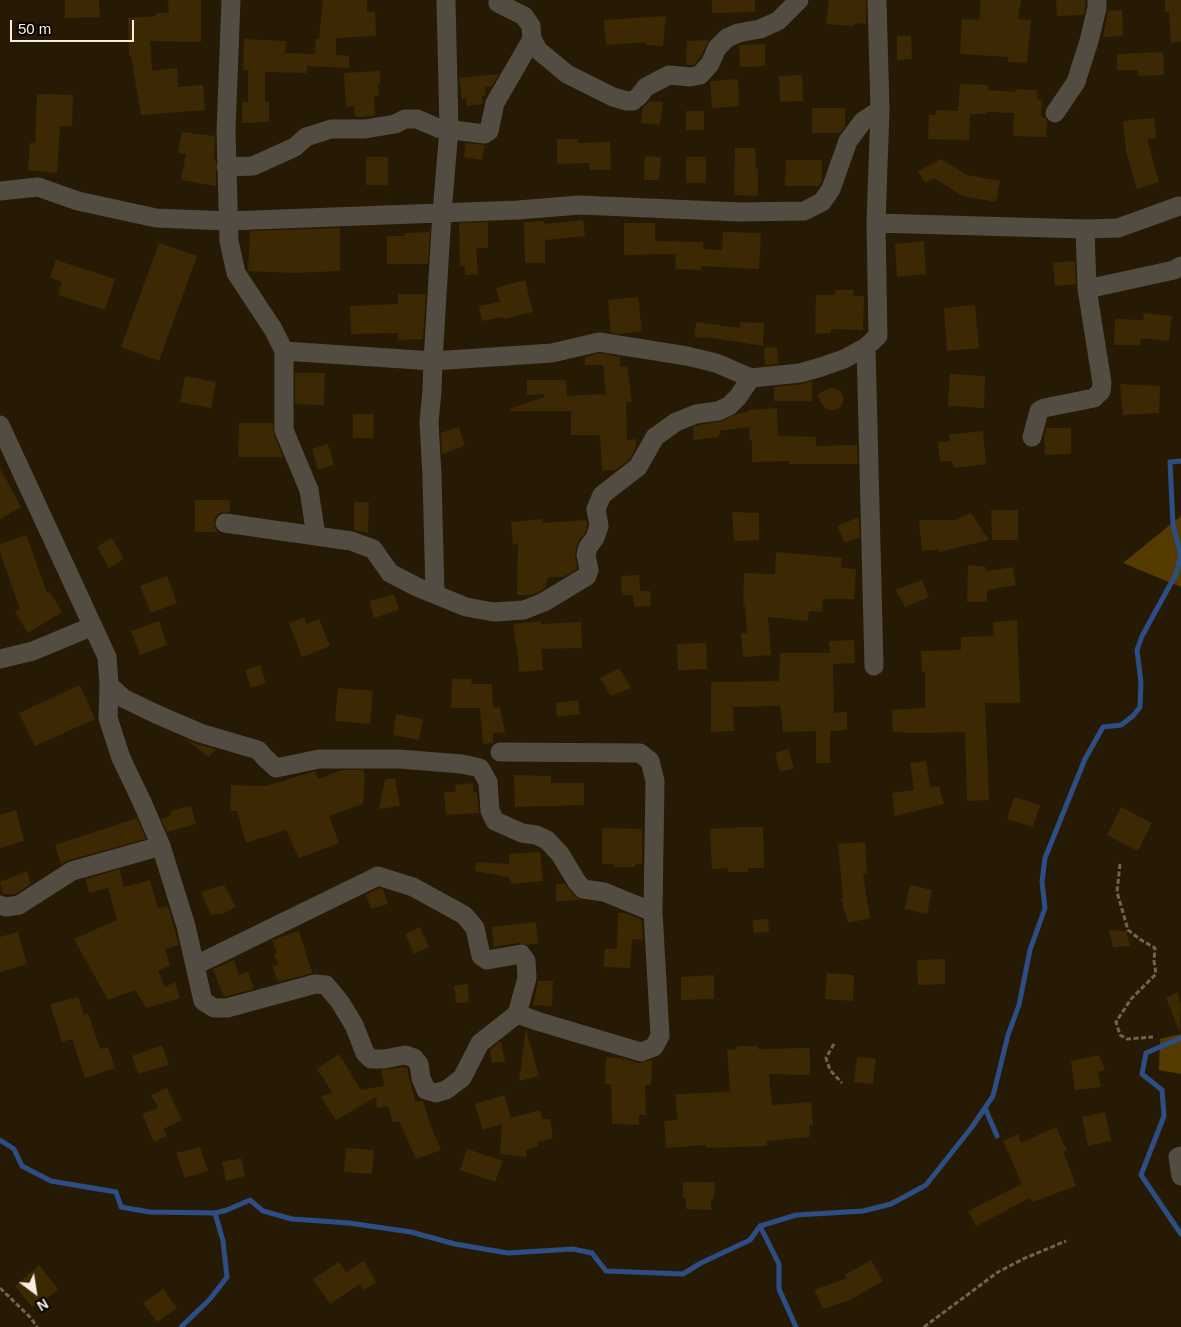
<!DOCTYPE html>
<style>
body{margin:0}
#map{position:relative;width:1181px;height:1327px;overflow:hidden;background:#261a04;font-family:Helvetica,sans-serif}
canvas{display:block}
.north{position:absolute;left:10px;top:1267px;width:50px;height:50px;-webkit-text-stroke:4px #0b0601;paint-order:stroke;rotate:149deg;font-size:14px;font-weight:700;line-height:20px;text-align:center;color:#f8efe1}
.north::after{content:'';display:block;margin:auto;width:18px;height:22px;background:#f8efe1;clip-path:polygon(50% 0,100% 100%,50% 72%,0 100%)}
.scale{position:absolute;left:10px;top:20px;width:124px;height:22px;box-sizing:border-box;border:2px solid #f8efe1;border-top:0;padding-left:6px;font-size:15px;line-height:18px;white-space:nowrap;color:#f8efe1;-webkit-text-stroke:4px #0b0601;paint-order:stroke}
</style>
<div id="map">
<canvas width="1181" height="1327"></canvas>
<div class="north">N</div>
<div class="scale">50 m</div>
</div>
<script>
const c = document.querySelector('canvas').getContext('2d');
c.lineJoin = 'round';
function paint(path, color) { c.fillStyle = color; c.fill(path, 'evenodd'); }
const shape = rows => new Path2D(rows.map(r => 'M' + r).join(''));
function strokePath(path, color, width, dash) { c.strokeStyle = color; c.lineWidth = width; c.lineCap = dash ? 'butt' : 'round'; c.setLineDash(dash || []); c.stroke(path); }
paint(shape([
 [1181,516,1181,587,1123,563],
 [1181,1034,1181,1074,1159,1070,1160,1039]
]), '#563b01');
strokePath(shape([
 [1181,1038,1146,1053,1142,1074,1162,1090,1164,1116,1141,1175,1181,1234],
 [985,1108,997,1136],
 [0,1140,14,1149,22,1166,51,1181,116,1192,121,1207,150,1212,215,1213,227,1210,250,1200,263,1211,292,1219,349,1223,411,1232,455,1244,508,1253,573,1249,592,1253,606,1271,683,1274,701,1263,750,1240,760,1226],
 [181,1327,210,1299,227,1277,223,1241,215,1213],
 [796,1327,779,1289,779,1264,760,1226,796,1215,863,1211,891,1204,926,1185,972,1127,993,1096,1008,1035,1019,1005,1030,950,1045,908,1042,882,1045,858,1085,759,1103,727,1121,725,1133,716,1140,707,1141,682,1137,650,1142,636,1176,574,1181,555,1173,525,1170,462,1181,461]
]), '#2d4e84', 5);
paint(shape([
 [65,0,99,0,100,17,65,18],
 [168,0,201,0,201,42,150,41,152,71,177,68,178,87,203,85,205,110,141,115,131,56,129,56,128,18,156,16,156,13,169,13],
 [323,0,367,0,367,12,375,12,376,36,336,38,336,55,349,56,349,68,307,66,307,73,265,72,265,102,269,102,269,122,242,123,242,102,248,102,248,70,243,70,244,39,286,41,285,53,315,54,316,39,319,39],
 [712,0,755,0,755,12,712,13],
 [829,0,866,0,866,24,855,23,854,26,826,24],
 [981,0,1021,0,1018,19,1031,20,1027,63,1008,62,1008,57,960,54,962,19,979,20],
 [1056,0,1086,0,1084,15,1057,16],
 [1165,0,1181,0,1181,42,1171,43,1169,12,1165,12],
 [1122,10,1123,36,1103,37,1108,11],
 [666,16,663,46,646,45,646,42,606,45,604,20],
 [897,36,911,36,912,59,897,60],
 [709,40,700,58,694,65,686,65,687,41],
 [765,44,765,66,740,67,739,45],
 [1163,52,1164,75,1138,76,1138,70,1117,70,1117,54],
 [380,71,380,84,378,84,379,95,374,96,375,116,355,117,354,106,346,107,344,73],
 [499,74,491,87,485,87,486,95,482,96,483,104,467,106,466,98,462,99,459,78],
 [802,75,803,101,780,102,779,76],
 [738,79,739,106,712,108,710,81],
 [960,84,988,85,988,90,1015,92,1016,89,1037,90,1037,99,1042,100,1041,117,1045,118,1047,120,1046,137,1013,136,1014,113,987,112,987,114,970,114,969,140,928,139,929,115,936,115,936,110,958,111],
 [37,94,73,95,72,126,60,126,57,173,28,170,30,143,35,143],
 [650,101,663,102,660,125,641,123,643,107],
 [812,108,845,108,845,127,840,133,812,133],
 [686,111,704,111,704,130,686,130],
 [1154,118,1156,138,1147,139,1159,182,1137,189,1126,151,1123,121],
 [182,132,215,136,214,159,216,159,216,186,181,180,186,154,178,153],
 [557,139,578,139,578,143,610,142,611,170,590,170,589,163,557,164],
 [466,143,485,145,482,160,464,157],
 [735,148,755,148,756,169,758,169,758,196,734,195],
 [645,156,661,157,659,180,644,180],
 [366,157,388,157,388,185,366,185],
 [686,157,706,157,706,183,686,183],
 [941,159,967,175,1000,181,996,202,962,196,934,178,925,183,918,171],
 [786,160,822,160,822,181,819,186,785,186],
 [583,220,585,236,545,240,545,263,525,263,524,222,544,221,544,224],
 [488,222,488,248,476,248,478,274,465,275,465,266,460,266,459,223],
 [624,223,655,223,655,241,703,242,703,249,722,250,723,232,761,233,759,269,701,266,701,270,675,269,676,254,624,255],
 [340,228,340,271,293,273,248,271,250,231],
 [430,232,428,264,387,264,387,236,405,236,405,233],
 [924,241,926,274,897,277,895,244],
 [159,243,197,256,159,361,121,347],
 [56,260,115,279,105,310,58,295,62,282,50,277],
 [1075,261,1076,284,1055,286,1053,263],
 [525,280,533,312,504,319,503,317,482,321,479,306,500,302,496,288],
 [835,290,854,290,853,296,864,296,863,330,831,329,831,333,815,334,816,295,835,295],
 [398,294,426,294,423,339,398,340,398,333,351,334,350,306,398,304],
 [638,297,642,331,619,334,611,333,608,300],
 [975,305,979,348,947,351,944,308],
 [1144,313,1172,316,1169,341,1141,338,1140,345,1114,345,1115,319,1143,320],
 [696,322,740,328,740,322,764,323,763,346,707,337,706,338,694,337],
 [777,347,778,364,765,365,764,348],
 [599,353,620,357,620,367,627,366,632,402,626,402,627,440,636,439,636,447,629,460,616,470,602,471,600,435,571,435,571,411,510,411,509,409,545,397,544,394,527,395,527,380,566,380,567,396,606,394,603,365,585,365,585,357],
 [295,373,325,373,324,405,295,404],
 [950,374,985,376,984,408,948,406],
 [185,376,216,382,211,408,180,402],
 [812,381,812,401,774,401,774,387,801,384],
 [1120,384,1160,386,1159,413,1123,415],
 [829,388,835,388,840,391,843,396,843,402,840,407,835,410,829,410,824,407,817,395],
 [777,408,778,436,816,437,816,446,857,445,858,464,789,464,789,461,752,462,752,440,750,441,749,427,720,431,721,435,718,435,718,437,694,440,693,427,699,425,722,421,737,414,748,412,748,410],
 [353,414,374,414,373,438,353,438],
 [239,423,273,423,274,434,283,457,238,457],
 [459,427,465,446,442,454,441,433],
 [1046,428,1071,428,1071,454,1045,455,1044,437],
 [983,431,986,464,954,468,952,461,940,462,938,442,950,441,949,435],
 [328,444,334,465,318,470,312,449],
 [0,468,21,507,0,519],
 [195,500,230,500,230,512,220,513,216,516,214,521,214,527,218,532,195,532],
 [354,502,369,502,368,533,354,530],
 [991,510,1018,510,1018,540,992,540],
 [732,512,759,513,759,540,734,541],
 [971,513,989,540,939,552,939,549,922,551,919,520,956,520],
 [859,517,860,537,845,543,837,526],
 [542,519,542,523,586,520,587,525,585,533,579,540,575,552,577,569,563,577,548,577,545,588,539,592,531,595,517,595,518,544,513,545,511,522],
 [26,535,47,593,49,591,62,612,28,633,15,612,20,609,0,552,0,544],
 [112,538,124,559,109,568,97,547],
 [776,552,842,558,841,568,856,569,854,599,823,599,822,612,809,611,808,621,768,617,771,655,743,657,741,633,747,633,745,606,743,606,744,573,775,574],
 [968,565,986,567,986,571,1013,567,1016,585,987,590,987,602,967,602],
 [639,575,640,591,650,591,651,606,634,607,633,595,622,595,621,576],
 [167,576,177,603,151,613,140,586],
 [922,580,929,597,905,607,896,590],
 [394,594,399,610,374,618,369,601],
 [304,617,307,624,319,619,330,646,302,657,289,623],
 [1017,620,1020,703,985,703,989,800,967,801,965,732,915,733,893,732,892,710,925,708,925,672,922,672,921,651,961,650,961,637,994,636,993,622],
 [159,621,167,645,140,655,131,631],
 [541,621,541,624,581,622,582,648,541,649,543,670,519,672,517,646,516,646,513,624],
 [854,640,855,663,833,664,834,713,847,712,847,730,830,731,830,763,816,763,816,731,783,732,780,706,733,707,734,731,711,732,711,682,779,681,780,653,830,653,829,641],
 [706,643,707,669,678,670,677,644],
 [260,665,266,683,251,688,245,670],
 [619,668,631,688,611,696,600,678],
 [452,679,472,679,471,684,492,684,493,708,500,707,505,732,493,733,493,743,483,744,480,708,451,708],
 [80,685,95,719,35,746,19,713],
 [338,688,373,691,370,724,335,721],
 [578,700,580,714,557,717,556,703],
 [396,714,423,719,419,740,393,735],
 [185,739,197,744,216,749,209,757],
 [788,749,794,768,780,772,775,753],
 [926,761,930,787,939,786,944,804,895,816,892,793,914,790,910,763],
 [343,770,363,770,365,776,363,804,329,816,339,843,299,858,286,830,246,843,237,811,230,811,231,785,266,786,315,771,318,779],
 [514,775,551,776,551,783,584,783,584,805,515,807],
 [395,778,400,806,379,809,385,779],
 [473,783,473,792,477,792,479,813,446,815,444,792,456,792,455,785],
 [1014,797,1040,805,1033,827,1007,819],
 [191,806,196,824,167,832,161,819,171,816,170,811],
 [1121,807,1152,823,1138,851,1107,835],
 [16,810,24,841,0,848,0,815],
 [137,818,146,839,69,860,61,864,55,845],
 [746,827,763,827,764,868,748,868,748,872,728,872,728,868,712,869,710,829],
 [602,828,642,829,642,864,635,864,635,867,613,867,614,864,602,864],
 [865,842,867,873,863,873,870,918,848,923,841,899,843,898,838,844],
 [540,852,543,881,512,884,509,877,475,871,476,862,509,864,509,854],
 [119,869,124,887,150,880,158,908,168,906,179,945,165,949,170,965,158,971,165,987,175,982,180,998,146,1008,135,990,108,1000,74,939,117,920,108,888,89,893,86,879],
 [27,871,31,884,15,894,3,894,0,882],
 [556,884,565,884,574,896,582,900,556,901],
 [224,885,236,907,222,914,211,915,201,892],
 [910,885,932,890,927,914,905,909],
 [379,888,383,889,388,904,371,909,366,895],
 [618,913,625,913,642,920,643,940,632,939,630,968,604,967,605,949,617,949],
 [768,919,769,932,754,933,753,920],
 [536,922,538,943,527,945,519,943,494,947,492,927],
 [420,927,429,947,414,954,405,934],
 [1109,930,1126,931,1130,946,1113,947],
 [299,931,312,973,278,982,272,966,278,965,274,954,277,953,272,940],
 [18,932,27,964,0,972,0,937],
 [945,959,945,984,918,985,917,960],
 [234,960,239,975,248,972,254,989,224,997,213,969],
 [827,973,854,975,853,1001,825,999],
 [714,975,714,999,681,1000,681,977],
 [538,981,553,981,552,1006,533,1005],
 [468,984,469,1002,456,1003,454,986],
 [1178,992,1181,1005,1180,1033,1166,998],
 [78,997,84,1015,88,1013,100,1049,108,1047,115,1068,85,1078,72,1039,62,1042,50,1004],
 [526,1029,539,1076,519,1081],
 [499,1042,501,1042,505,1061,492,1063,490,1050],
 [162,1045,169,1065,138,1074,132,1056],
 [737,1046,758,1046,758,1049,810,1048,810,1075,769,1074,772,1105,811,1102,813,1125,809,1125,810,1137,767,1141,767,1146,706,1148,706,1145,666,1148,664,1121,678,1120,675,1094,730,1092,727,1050,737,1049],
 [339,1054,361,1090,384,1086,381,1070,404,1067,407,1068,415,1101,423,1101,430,1124,441,1150,416,1159,399,1121,393,1123,388,1106,377,1108,376,1097,336,1120,321,1097,332,1092,317,1069],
 [1099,1055,1105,1070,1098,1072,1101,1087,1075,1090,1071,1061],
 [606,1057,622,1058,638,1063,652,1060,651,1085,645,1085,646,1115,639,1115,639,1125,612,1124,611,1084,605,1084],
 [857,1057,876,1059,873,1084,854,1082],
 [167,1088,182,1120,163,1129,167,1136,154,1142,142,1114,158,1108,151,1095],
 [504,1095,511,1118,540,1110,542,1119,550,1119,553,1138,537,1142,538,1146,526,1150,526,1157,500,1154,502,1124,483,1130,475,1104],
 [1105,1112,1111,1141,1088,1146,1082,1117],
 [1056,1127,1067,1151,1063,1151,1076,1186,1032,1202,1030,1198,976,1226,968,1211,1022,1184,1003,1141,1018,1134,1021,1143],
 [200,1147,208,1171,185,1178,176,1153],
 [346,1148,374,1150,372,1174,344,1172],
 [467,1149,503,1161,495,1182,460,1170],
 [241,1158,245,1176,226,1181,222,1162],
 [683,1182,715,1182,714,1199,711,1199,711,1210,686,1209,686,1198,683,1198],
 [871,1260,883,1281,850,1300,823,1309,814,1290,847,1278,845,1275],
 [364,1261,376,1282,364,1290,360,1284,330,1304,313,1279,339,1262,346,1272],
 [39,1265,59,1290,32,1307,15,1286],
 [163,1289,177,1308,157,1322,143,1303]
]), '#3c2903');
strokePath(shape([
 [1120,864,1117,892,1128,930,1141,940,1155,948,1154,961,1156,974,1131,999,1116,1022,1120,1035,1127,1039,1153,1037],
 [834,1044,826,1058,830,1070,842,1083],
 [0,1288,31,1318,37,1327],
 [924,1327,998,1272,1023,1259,1066,1241]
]), '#6f6451', 3, [5, 2.5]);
strokePath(shape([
 [231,0,226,131,229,241,236,273,273,329,284,351,284,430,309,490,316,536],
 [446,0,449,129,442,213,433,361,552,353,599,342,687,356,716,363,751,378,800,373,821,367,844,359,866,347,878,336,876,223,880,110,877,0],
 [498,3,524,16,531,26,532,39,538,50,567,74,613,97,627,101,633,101,639,96,646,87,669,75,690,77,700,75,710,64,717,48,727,38,738,33,760,29,778,21,799,0],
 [1055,113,1076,82,1089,41,1097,8,1097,0],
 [226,167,253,166,295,147,306,137,331,129,365,129,395,124,405,119,417,119,438,128,484,134,489,131,495,103,532,39],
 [0,191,38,187,78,201,156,218,228,221,518,210,580,205,740,212,804,211,822,202,831,189,848,141,863,121,880,110],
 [876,223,1085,229,1118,228,1179,206],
 [1087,289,1174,270,1181,266],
 [866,347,874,666],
 [284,351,433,361,432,391,429,422,432,476,435,594],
 [0,425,107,657,109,685,108,718,121,758,142,802,161,846,186,926,203,1001,214,1008,227,1008,315,984,326,985,340,1002,354,1025,365,1053,371,1059,384,1059,405,1055,414,1058,419,1064,421,1078,426,1090,436,1093,446,1090,462,1078,480,1043,517,1014,540,1022,641,1052,654,1047,660,1036,653,912,655,781,650,761,640,753,500,752],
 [1032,437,1039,411,1044,408,1094,398,1101,391,1102,383,1087,289,1085,229],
 [225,523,351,541,373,549,390,573,417,587,466,607,494,612,524,610,544,602,587,576,589,570,586,555,588,547,595,538,599,526,596,509,602,495,638,467,655,437,676,422,696,414,718,411,729,406,738,397,751,378],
 [0,659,33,651,93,626],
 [109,685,123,698,156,714,200,733,258,750,265,758,276,768,319,759,399,759,462,764,480,768,488,782,490,811,495,821,522,833,536,835,547,840,560,854,577,882,583,889,604,892,653,912],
 [0,905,6,907,19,905,72,871,161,846],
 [196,965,378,876,413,887,464,915,475,928,481,956,487,960,521,954,526,961,527,978,517,1014],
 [1181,1156,1178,1157,1181,1176]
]), '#534c42', 19);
</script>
